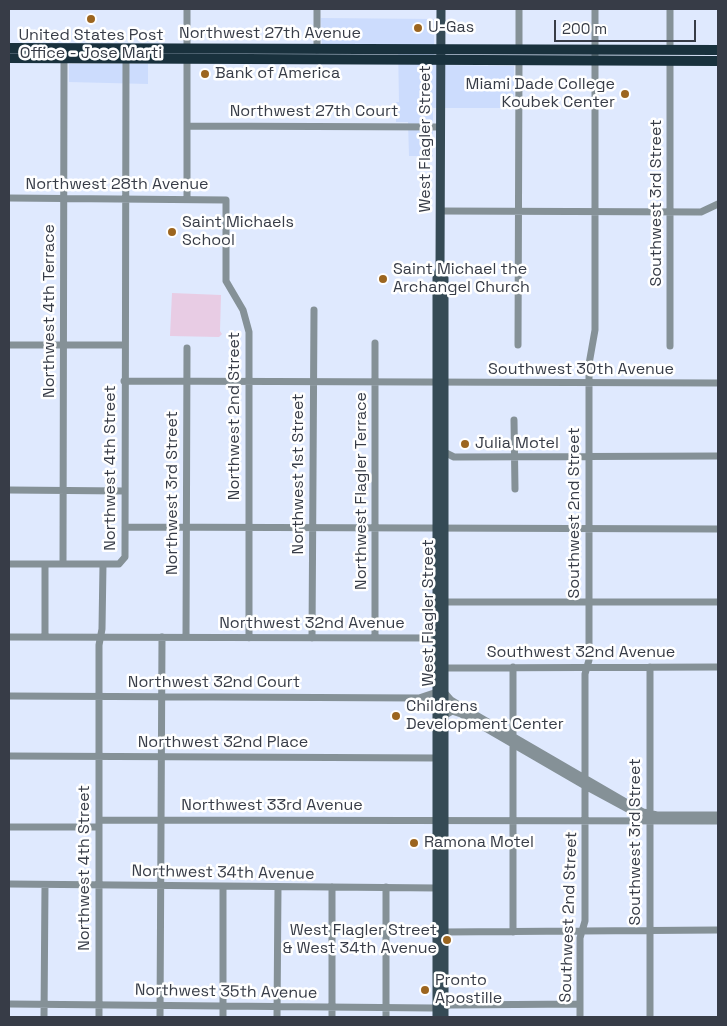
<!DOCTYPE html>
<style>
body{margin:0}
#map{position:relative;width:727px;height:1026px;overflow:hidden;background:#dfe9fe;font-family:"Space Grotesk",sans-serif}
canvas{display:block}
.frame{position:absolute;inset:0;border:10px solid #373c47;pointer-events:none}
.scale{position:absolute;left:554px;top:20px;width:142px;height:22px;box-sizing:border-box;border:2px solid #373c47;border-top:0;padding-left:6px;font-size:15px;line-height:18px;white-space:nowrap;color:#373c47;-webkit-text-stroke:4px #fff;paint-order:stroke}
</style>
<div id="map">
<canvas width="727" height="1026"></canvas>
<div class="frame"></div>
<div class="scale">200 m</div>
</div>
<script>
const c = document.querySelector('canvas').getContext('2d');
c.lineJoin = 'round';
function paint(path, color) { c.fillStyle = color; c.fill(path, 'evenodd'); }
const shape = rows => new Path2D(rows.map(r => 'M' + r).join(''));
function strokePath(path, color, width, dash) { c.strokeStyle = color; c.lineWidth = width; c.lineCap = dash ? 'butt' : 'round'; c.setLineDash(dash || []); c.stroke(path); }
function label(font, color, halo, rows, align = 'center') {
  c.font = font + ' "Space Grotesk",sans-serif'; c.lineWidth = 5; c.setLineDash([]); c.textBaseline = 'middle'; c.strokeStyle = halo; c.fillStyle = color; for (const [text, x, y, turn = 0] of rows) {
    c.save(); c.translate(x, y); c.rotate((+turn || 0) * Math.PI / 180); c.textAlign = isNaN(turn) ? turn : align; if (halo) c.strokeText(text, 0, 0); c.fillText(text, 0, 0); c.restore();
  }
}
paint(shape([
 [321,18,434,19,434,65,514,66,514,108,433,108,433,156,409,156,408,122,396,122,396,102,399,102,398,45,322,45],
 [69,64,148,64,148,84,69,82]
]), '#ccdcfd');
paint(shape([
 [172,293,221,295,220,331,222,334,219,337,170,336]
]), '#e8cce4');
strokePath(shape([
 [187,9,187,49],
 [317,50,317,9],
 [519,50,519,9],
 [670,50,670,9],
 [670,61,670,346],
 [187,126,441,127],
 [9,198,226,200,226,281,243,310,249,332,249,638],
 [187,199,187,60],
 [440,211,701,212,718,204],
 [9,345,124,345],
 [518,345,519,61],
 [124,381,718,383],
 [514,420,515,489],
 [444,452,454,457,718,456],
 [9,490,125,491],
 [125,527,718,529],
 [9,564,119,564,125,557,126,55],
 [63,564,64,59],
 [444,602,718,602],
 [9,637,437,638],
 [45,637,45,564],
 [186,637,187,348],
 [312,638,314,310],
 [375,638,375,343],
 [650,667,650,1017],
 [444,668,718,667],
 [444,692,451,700,464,708,643,812,657,815,718,815],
 [9,696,419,698,437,692],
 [419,698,437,705],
 [444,716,452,711,461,714,585,786,646,819],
 [9,756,437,758],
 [99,820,718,821],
 [9,827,99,827],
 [9,884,437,888],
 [444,932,718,930],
 [513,932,513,667],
 [9,1004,433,1008,450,1005,580,1004],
 [44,1017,45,885],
 [99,1017,99,645,102,629,103,564],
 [160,1017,162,637],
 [223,1017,223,887],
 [277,1017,278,887],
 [332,1017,332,887],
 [386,1017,386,887],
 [580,1017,580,938,585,921,585,674,589,660,589,364,595,330,595,9]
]), '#859197', 7);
strokePath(shape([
 [440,269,444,278,444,1017],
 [437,1017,437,278,440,269,441,9]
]), '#354a55', 9);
strokePath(shape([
 [9,48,718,50],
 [9,58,718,61]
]), '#19313d', 10);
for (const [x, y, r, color] of [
 [91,19,5,"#9c651f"],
 [418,28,5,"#9c651f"],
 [205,74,5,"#9c651f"],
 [625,94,5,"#9c651f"],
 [172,232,5,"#9c651f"],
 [383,279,5,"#9c651f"],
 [465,444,5,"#9c651f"],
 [396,716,5,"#9c651f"],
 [414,843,5,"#9c651f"],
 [447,940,5,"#9c651f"],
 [425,990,5,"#9c651f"]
]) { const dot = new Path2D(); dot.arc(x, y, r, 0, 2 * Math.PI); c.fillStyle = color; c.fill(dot); strokePath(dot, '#fff', 2); }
label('16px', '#373c47', '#fff', [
 ["U-Gas",428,28],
 ["United States Post",91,36,"center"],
 ["Office - Jose Marti",91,54,"center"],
 ["Bank of America",215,74],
 ["Miami Dade College",615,85,"right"],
 ["Koubek Center",615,103,"right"],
 ["Saint Michaels",182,223],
 ["School",182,241],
 ["Saint Michael the",393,270],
 ["Archangel Church",393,288],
 ["Julia Motel",475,444],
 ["Childrens",406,707],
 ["Development Center",406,725],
 ["Ramona Motel",424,843],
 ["West Flagler Street",437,931,"right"],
 ["& West 34th Avenue",437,949,"right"],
 ["Pronto",435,981],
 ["Apostille",435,999]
], 'left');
label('16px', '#373c47', '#fff', [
 ["Northwest 27th Avenue",270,34],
 ["Northwest 27th Court",314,112],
 ["West Flagler Street",426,139,-90],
 ["Northwest 28th Avenue",117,185],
 ["Southwest 3rd Street",657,203,-90],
 ["Northwest 4th Terrace",50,311,-90],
 ["Southwest 30th Avenue",581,370],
 ["Northwest 2nd Street",235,416,-90],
 ["Northwest 4th Street",111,468,-90],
 ["Northwest 1st Street",299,474,-90],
 ["Northwest Flagler Terrace",362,491,-90],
 ["Northwest 3rd Street",173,493,-90],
 ["Southwest 2nd Street",575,513,-90],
 ["West Flagler Street",429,613,-90],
 ["Northwest 32nd Avenue",312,624],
 ["Southwest 32nd Avenue",581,653],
 ["Northwest 32nd Court",214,683],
 ["Northwest 32nd Place",223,743],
 ["Northwest 33rd Avenue",272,806],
 ["Southwest 3rd Street",636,842,-90],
 ["Northwest 4th Street",85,868,-90],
 ["Northwest 34th Avenue",223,873,1],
 ["Southwest 2nd Street",569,917,-88],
 ["Northwest 35th Avenue",226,992,1]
]);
</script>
